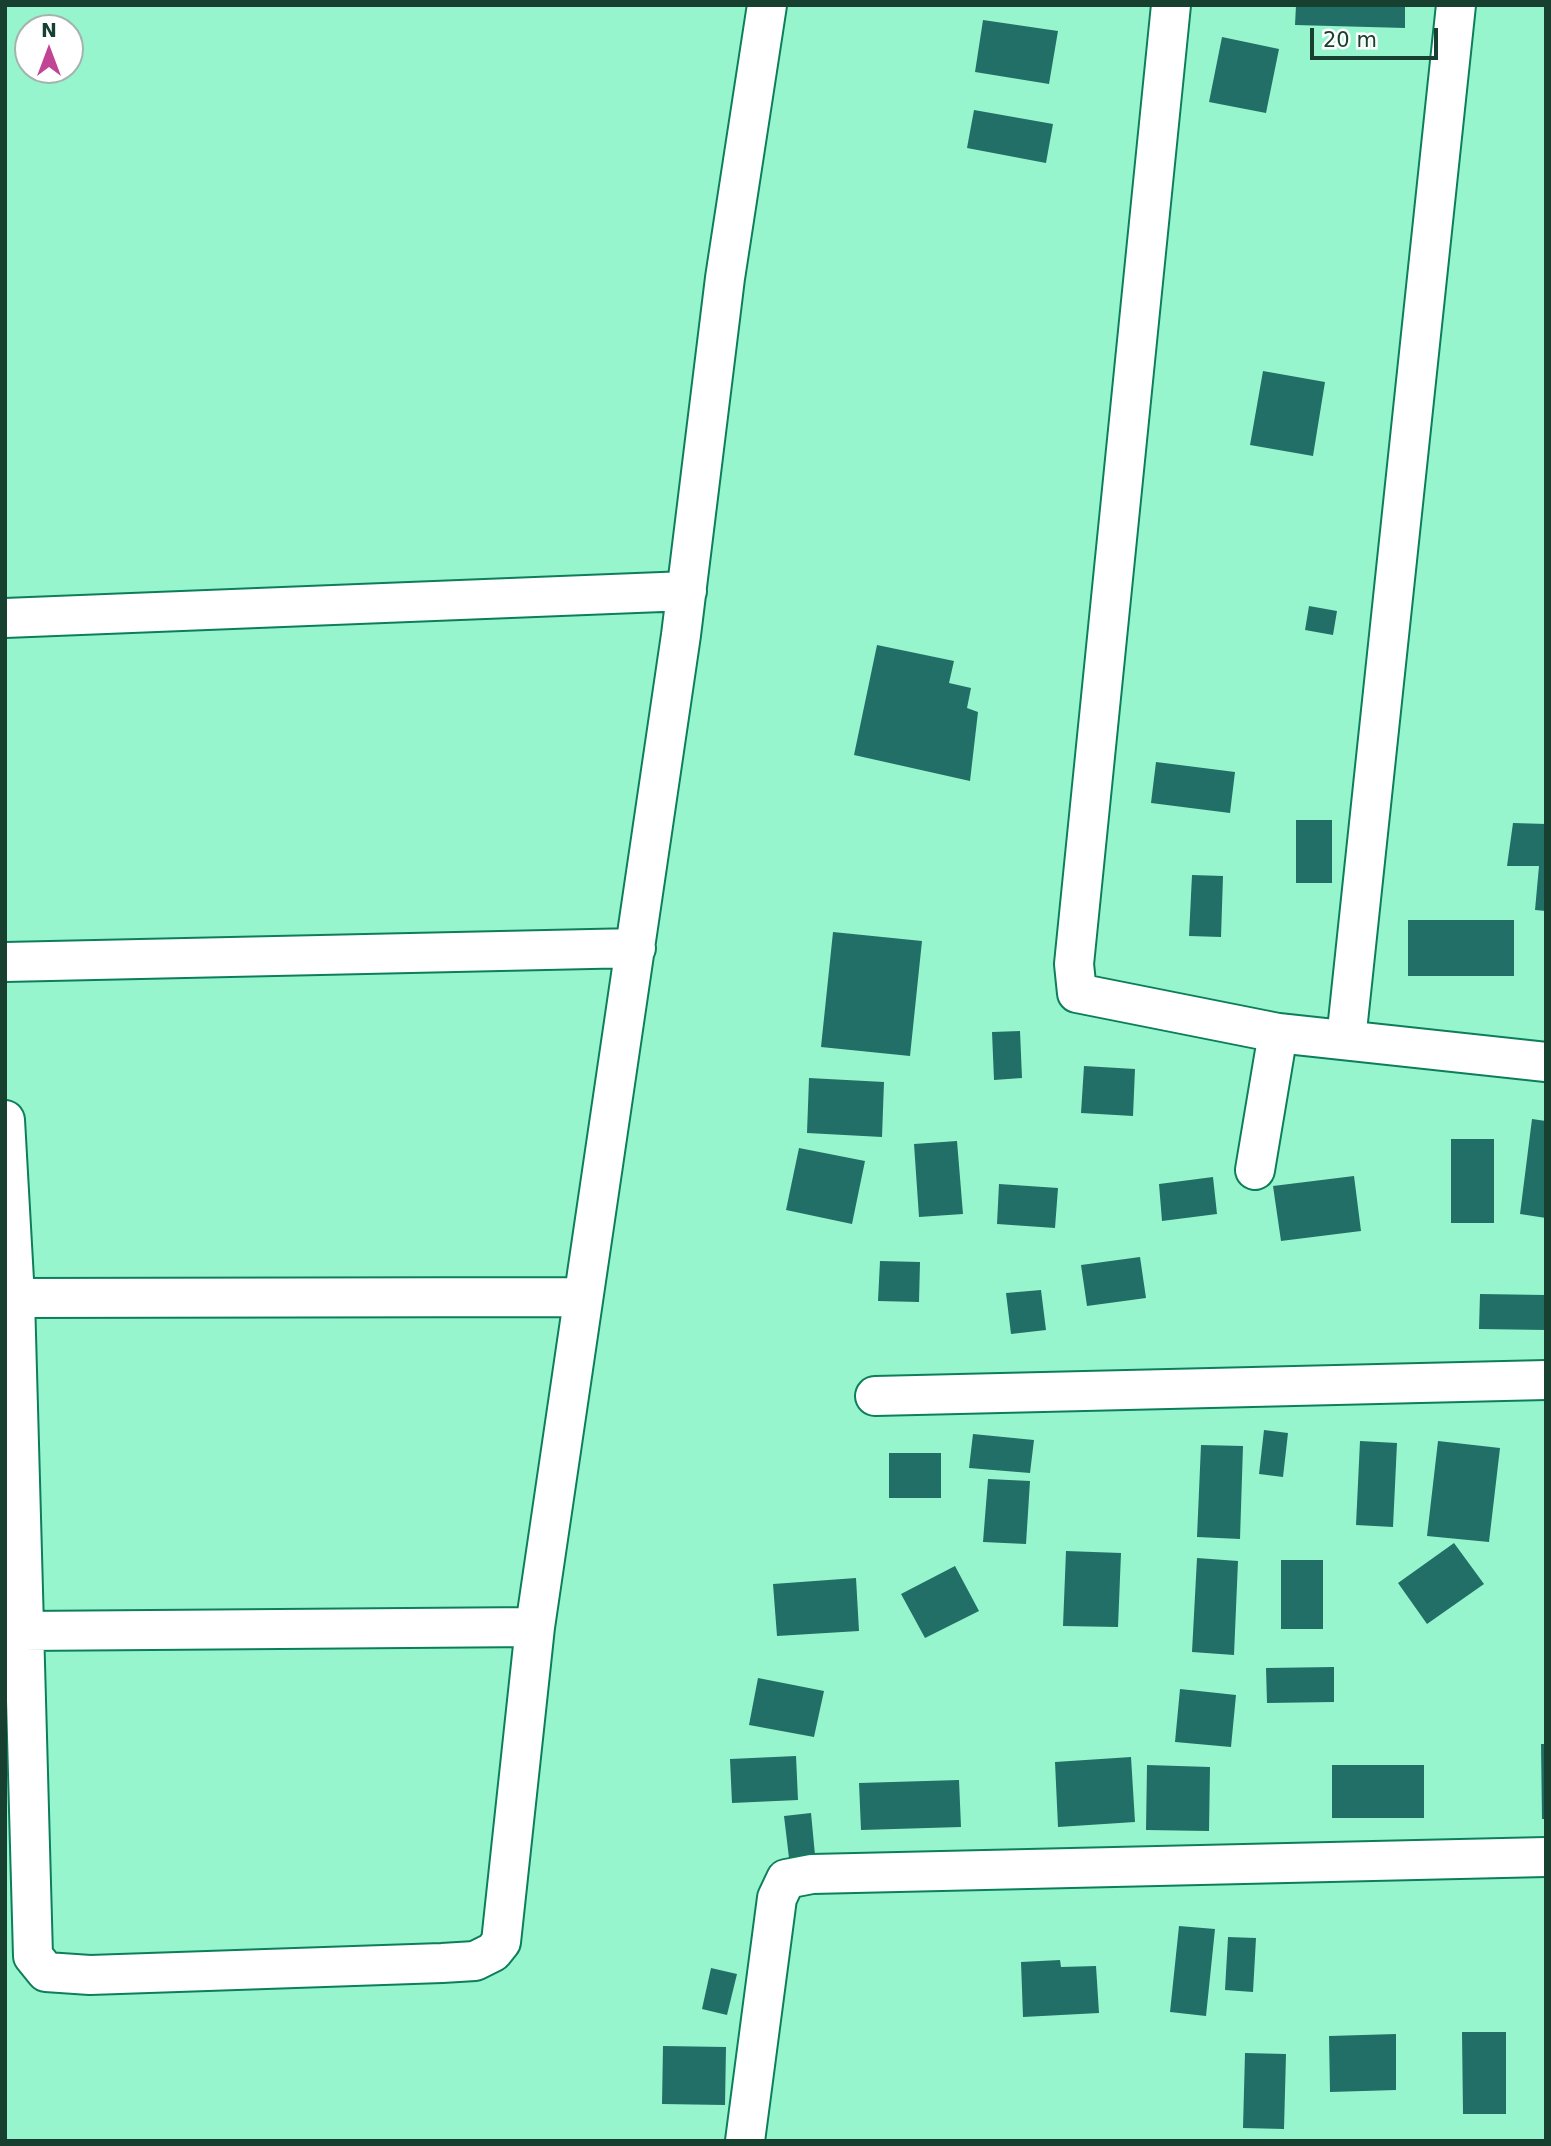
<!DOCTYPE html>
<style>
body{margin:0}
#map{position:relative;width:1551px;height:2146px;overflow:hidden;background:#97f5cd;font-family:"DejaVu Sans",sans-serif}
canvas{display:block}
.frame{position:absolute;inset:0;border:7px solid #184031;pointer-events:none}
.north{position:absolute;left:14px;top:14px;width:70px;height:70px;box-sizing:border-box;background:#fff;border:2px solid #a3b3ad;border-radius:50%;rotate:0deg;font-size:19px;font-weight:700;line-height:28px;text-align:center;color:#184031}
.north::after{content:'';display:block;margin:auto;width:24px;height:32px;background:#c14594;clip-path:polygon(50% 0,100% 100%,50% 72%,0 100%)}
.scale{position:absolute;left:1310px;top:28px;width:128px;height:32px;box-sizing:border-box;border:4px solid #184031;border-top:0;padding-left:9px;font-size:21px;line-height:24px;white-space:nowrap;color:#184031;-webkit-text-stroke:5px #fff;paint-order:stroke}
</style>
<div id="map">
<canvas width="1551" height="2146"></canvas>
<div class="frame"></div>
<div class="north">N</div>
<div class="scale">20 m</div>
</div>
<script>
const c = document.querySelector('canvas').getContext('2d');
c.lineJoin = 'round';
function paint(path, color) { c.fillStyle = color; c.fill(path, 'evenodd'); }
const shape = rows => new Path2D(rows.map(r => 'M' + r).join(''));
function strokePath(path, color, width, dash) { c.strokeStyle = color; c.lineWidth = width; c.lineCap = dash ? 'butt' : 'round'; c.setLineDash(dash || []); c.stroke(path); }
paint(shape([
 [1296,5,1405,5,1405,28,1295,25],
 [983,20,1058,31,1049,84,975,72],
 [1222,37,1279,49,1266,113,1209,102],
 [974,110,1053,124,1046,163,967,148],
 [1263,371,1325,382,1313,456,1250,445],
 [1309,606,1337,611,1333,635,1305,630],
 [877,645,954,661,949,683,971,688,967,708,978,712,970,781,854,755],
 [1156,762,1235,772,1230,813,1151,803],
 [1296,820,1332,820,1332,883,1296,883],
 [1513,823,1546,824,1546,911,1535,910,1539,866,1507,866],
 [1192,875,1223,876,1221,937,1189,936],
 [1408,920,1514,920,1514,976,1408,976],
 [833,932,922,941,910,1056,821,1047],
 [1020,1031,1022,1078,994,1080,992,1032],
 [1084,1066,1135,1069,1133,1116,1081,1113],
 [809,1078,884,1082,882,1137,807,1133],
 [1532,1119,1546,1121,1546,1218,1520,1214],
 [1451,1139,1494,1139,1494,1223,1451,1223],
 [957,1141,963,1214,919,1217,914,1144],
 [799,1148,865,1161,852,1224,786,1210],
 [1354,1176,1361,1231,1281,1241,1273,1186],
 [1213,1177,1217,1214,1162,1221,1159,1184],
 [999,1184,1058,1188,1055,1228,997,1224],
 [1140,1257,1146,1298,1087,1306,1081,1265],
 [880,1261,920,1262,919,1302,878,1301],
 [1041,1290,1046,1330,1011,1334,1006,1293],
 [1480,1294,1546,1295,1546,1330,1479,1329],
 [1264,1430,1288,1433,1283,1477,1259,1474],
 [973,1434,1034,1440,1030,1473,969,1468],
 [1360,1441,1397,1443,1393,1527,1356,1525],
 [1438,1441,1500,1448,1489,1542,1427,1536],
 [1201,1445,1243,1446,1240,1539,1197,1537],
 [889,1453,941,1453,941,1498,889,1498],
 [988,1479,1030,1481,1026,1544,983,1542],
 [1454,1543,1484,1584,1427,1624,1398,1583],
 [1066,1551,1121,1553,1118,1627,1063,1626],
 [1197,1558,1238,1561,1234,1655,1192,1652],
 [1281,1560,1323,1560,1323,1629,1281,1629],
 [955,1566,979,1611,925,1638,901,1594],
 [856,1578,859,1631,777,1636,773,1584],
 [1334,1667,1334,1702,1267,1703,1266,1668],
 [758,1678,824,1691,814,1737,749,1725],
 [1180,1689,1236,1695,1231,1747,1175,1742],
 [1541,1744,1546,1744,1546,1819,1542,1819],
 [796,1756,798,1800,732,1803,730,1759],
 [1131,1757,1135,1822,1058,1827,1055,1762],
 [1147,1765,1210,1767,1209,1831,1146,1830],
 [1332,1765,1424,1765,1424,1818,1332,1818],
 [959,1780,961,1827,861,1830,859,1783],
 [811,1813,815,1855,789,1858,784,1816],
 [1179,1926,1215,1929,1206,2016,1170,2012],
 [1228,1937,1256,1938,1253,1992,1225,1990],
 [1060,1960,1061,1967,1096,1966,1099,2013,1023,2017,1021,1962],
 [711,1968,737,1974,727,2015,702,2009],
 [1462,2032,1506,2032,1506,2114,1463,2114],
 [1396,2034,1396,2090,1330,2092,1329,2036],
 [663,2046,726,2047,725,2105,662,2104],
 [1245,2053,1286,2054,1284,2129,1243,2128]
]), '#216f67');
const minor = shape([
 [1171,5,1074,964,1077,993,1278,1033,1546,1062],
 [5,618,687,591],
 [5,962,636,948],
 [1346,1040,1456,5],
 [5,1120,15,1298,33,1956,46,1972,90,1975,442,1963,475,1961,493,1952,501,1942,535,1627,681,635,725,278,767,5],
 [1255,1170,1278,1033],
 [15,1298,582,1297],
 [875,1396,1546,1380],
 [23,1631,535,1627],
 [745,2141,777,1898,786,1879,812,1874,1546,1857]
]);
strokePath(minor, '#0d7e5b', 42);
strokePath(minor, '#fff', 38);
</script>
